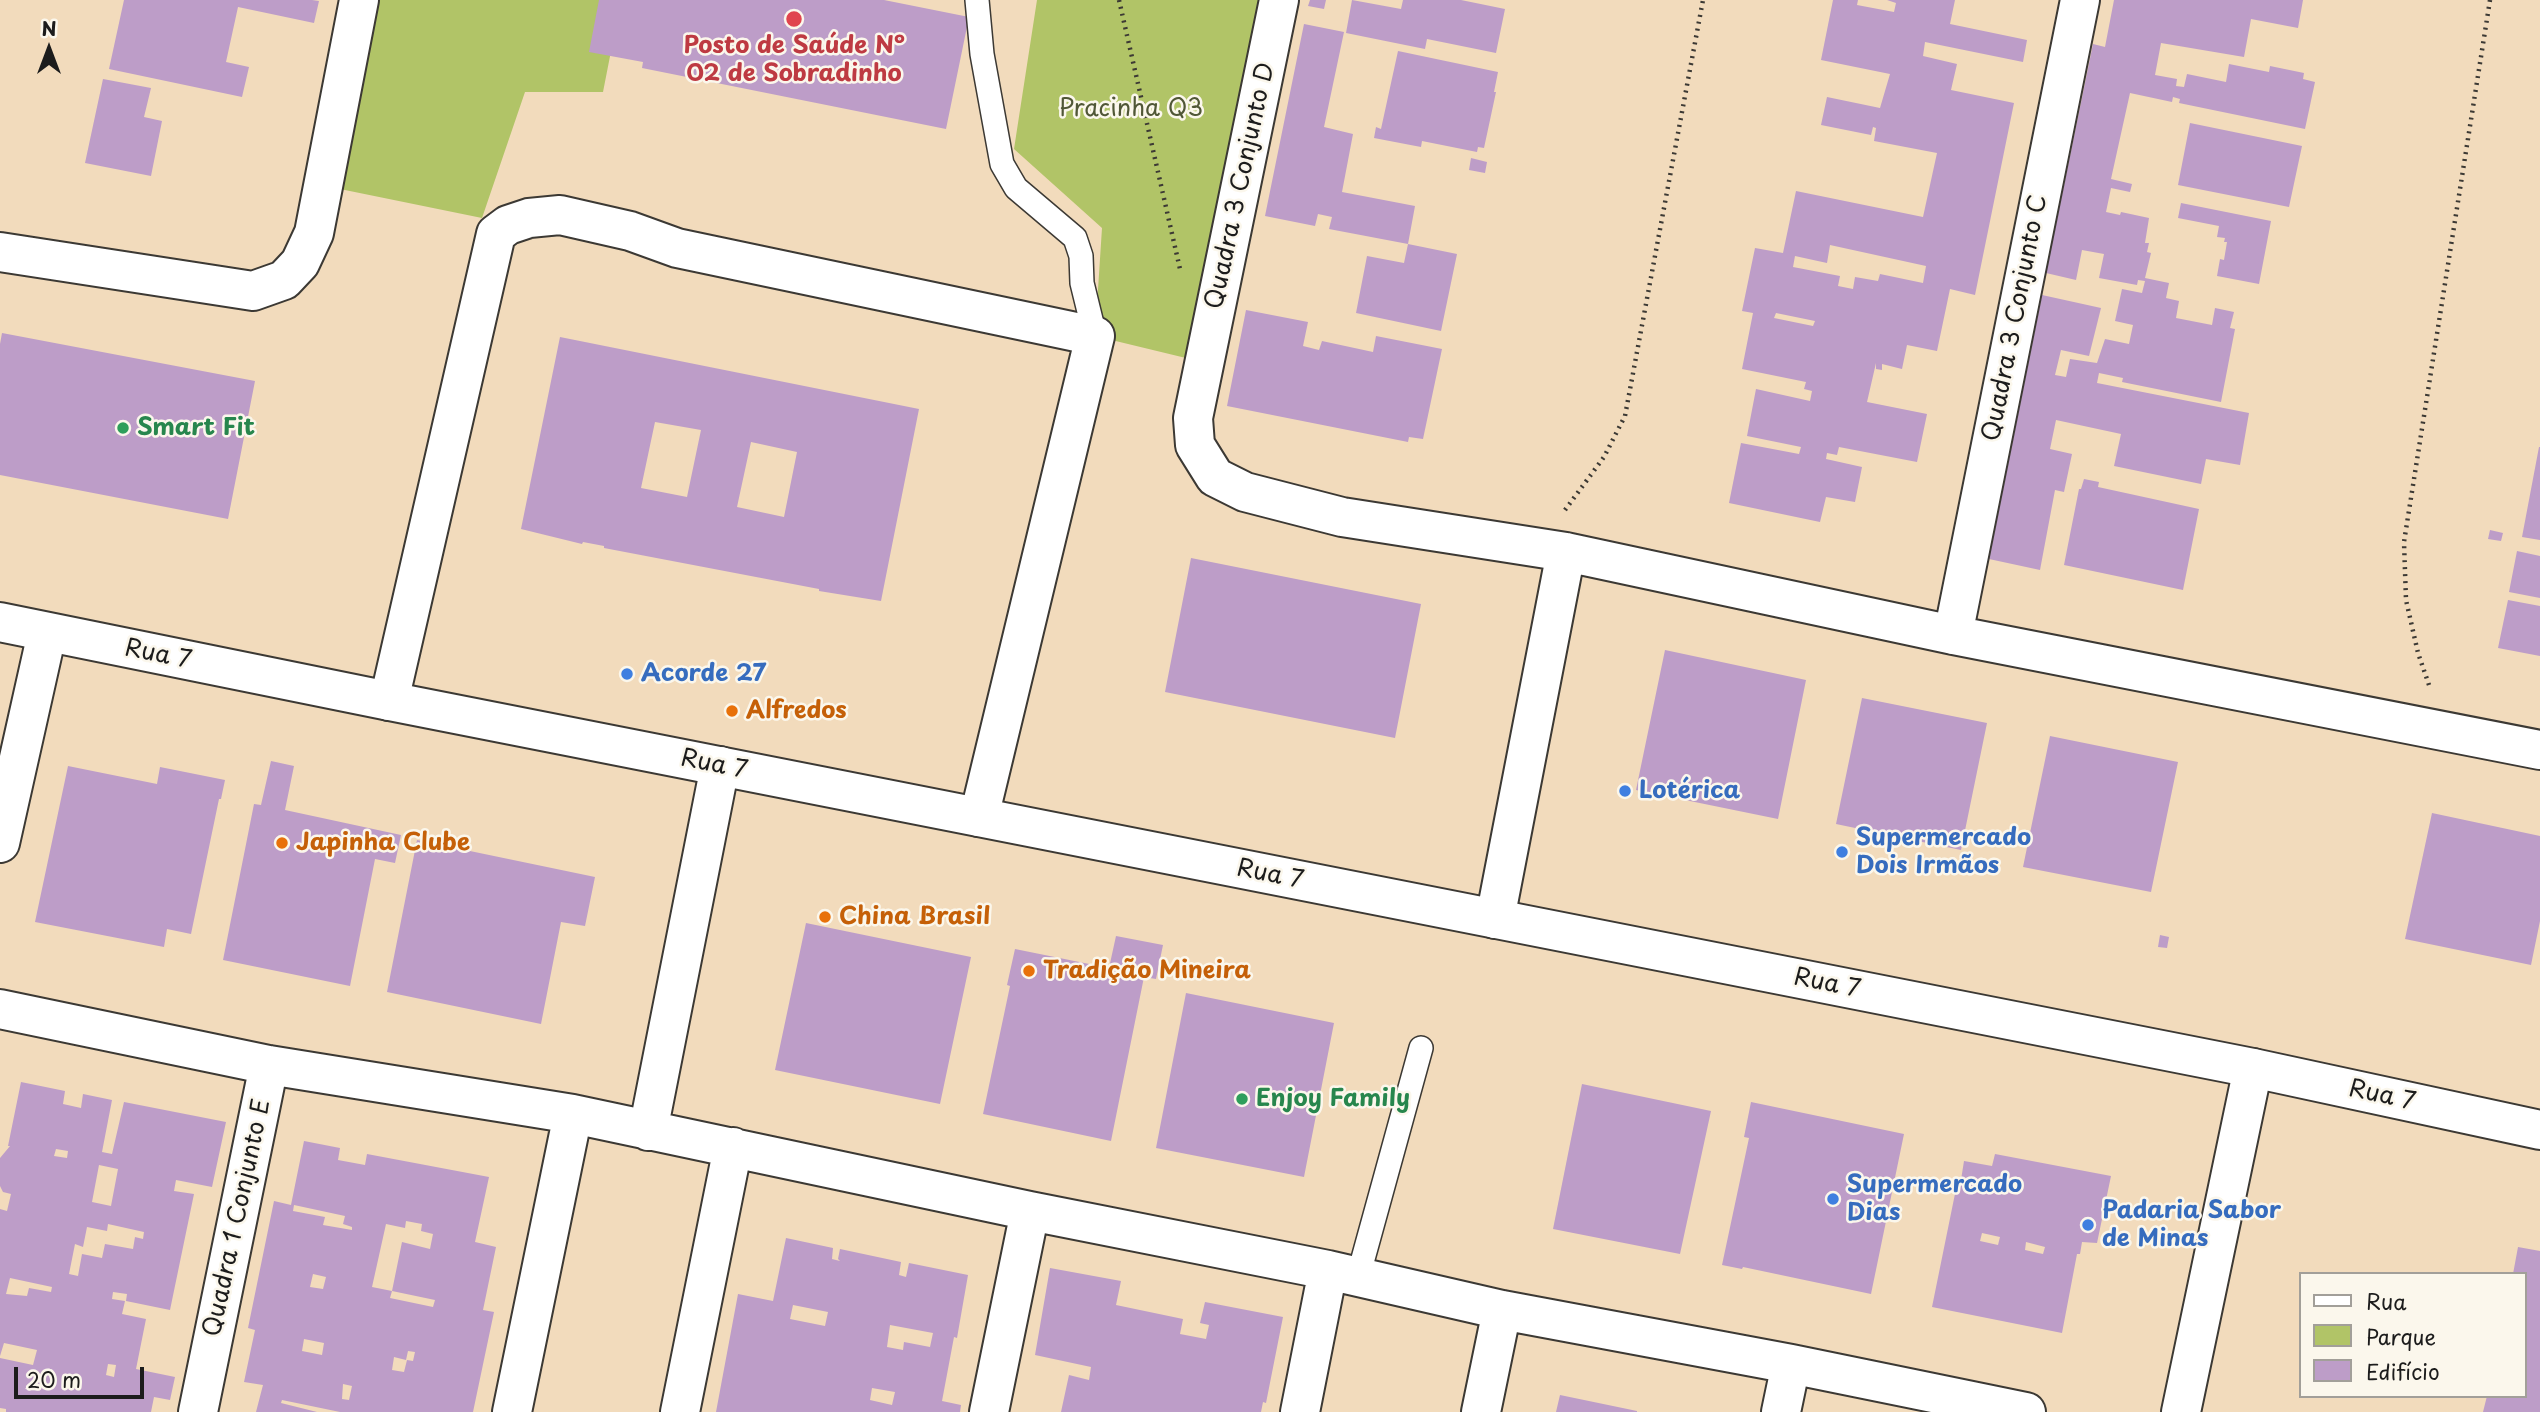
<!DOCTYPE html>
<meta charset="utf-8">
<style>
body{margin:0}
#map{position:relative;width:2540px;height:1412px;overflow:hidden;background:#f2dbbc;font-family:"Playpen Sans",sans-serif}
canvas{display:block}
.legend{position:absolute;left:2299px;top:1272px;width:228px;height:126px;box-sizing:border-box;background:#fbf7ec;border:2px solid #a29f99;margin:0;padding:9px 12px;list-style:none;font-size:21px;color:#1c1c1c}
.legend li{display:flex;align-items:center;gap:14px;height:35px}
.legend b{width:35px;border:2px solid #a29f99}
.north{position:absolute;left:14px;top:14px;width:70px;height:70px;-webkit-text-stroke:5px #fbf7ec;paint-order:stroke;rotate:0deg;font-size:19px;font-weight:700;line-height:28px;text-align:center;color:#1c1c1c}
.north::after{content:'';display:block;margin:auto;width:24px;height:32px;background:#1c1c1c;clip-path:polygon(50% 0,100% 100%,50% 72%,0 100%)}
.scale{position:absolute;left:14px;top:1367px;width:130px;height:32px;box-sizing:border-box;border:4px solid #1c1c1c;border-top:0;padding-left:9px;font-size:21px;line-height:24px;white-space:nowrap;color:#1c1c1c;-webkit-text-stroke:5px #fbf7ec;paint-order:stroke}
</style>
<div id="map">
<canvas width="2540" height="1412"></canvas>
<ul class="legend">
<li><b style="height:9px;background:#fff"></b>Rua</li>
<li><b style="height:19px;background:#b1c467"></b>Parque</li>
<li><b style="height:19px;background:#bd9dc8"></b>Edifício</li>
</ul>
<div class="north">N</div>
<div class="scale">20 m</div>
</div>
<script>
const c = document.querySelector('canvas').getContext('2d');
c.lineJoin = 'round';
function paint(path, color) { c.fillStyle = color; c.fill(path, 'evenodd'); }
const shape = rows => new Path2D(rows.map(r => 'M' + r).join(''));
function strokePath(path, color, width, dash) { c.strokeStyle = color; c.lineWidth = width; c.lineCap = dash ? 'butt' : 'round'; c.setLineDash(dash || []); c.stroke(path); }
function label(font, color, halo, rows, align = 'center') {
  c.font = font + ' "Playpen Sans",sans-serif'; c.lineWidth = 5; c.setLineDash([]); c.textBaseline = 'middle'; c.strokeStyle = halo; c.fillStyle = color; for (const [text, x, y, turn = 0] of rows) {
    c.save(); c.translate(x, y); c.rotate((+turn || 0) * Math.PI / 180); c.textAlign = isNaN(turn) ? turn : align; if (halo) c.strokeText(text, 0, 0); c.fillText(text, 0, 0); c.restore();
  }
}
paint(shape([
 [378,0,621,0,603,92,525,92,482,218,340,189],
 [1037,0,1262,0,1190,359,1095,336,1102,228,1014,149]
]), '#b1c467');
paint(shape([
 [124,0,312,0,319,1,314,23,238,7,226,62,249,67,242,97,109,69],
 [599,0,884,0,969,17,946,129,642,68,643,62,589,52],
 [1310,0,1326,0,1324,9,1308,6],
 [1352,0,1401,9,1403,0,1461,0,1505,9,1496,53,1427,39,1425,49,1346,33],
 [1833,0,1858,0,1857,5,1894,12,1896,3,1887,0,1955,0,1950,24,2027,40,2023,62,1925,42,1923,56,1957,64,1951,90,2014,103,1975,295,1950,289,1937,351,1907,345,1902,369,1882,364,1882,370,1876,369,1876,363,1867,402,1927,414,1917,462,1839,447,1837,455,1827,453,1826,459,1862,467,1855,502,1826,497,1820,522,1729,503,1741,443,1799,454,1801,447,1747,436,1756,389,1810,401,1812,391,1804,389,1806,382,1742,369,1753,313,1742,311,1755,248,1783,253,1796,191,1923,217,1937,153,1874,141,1876,128,1873,127,1871,135,1821,125,1827,97,1880,108,1890,74,1821,60],
 [1830,245,1926,266,1923,283,1880,274,1878,281,1855,277,1853,289,1838,286,1840,276,1793,267,1795,256,1827,263],
 [1776,313,1815,321,1813,326,1774,318],
 [2114,0,2303,0,2298,28,2251,19,2244,57,2161,43,2155,75,2177,79,2176,86,2184,87,2187,74,2226,82,2229,64,2269,72,2270,66,2304,73,2303,79,2315,82,2305,129,2179,103,2180,99,2173,97,2172,102,2130,93,2111,179,2132,184,2130,192,2111,188,2106,212,2120,215,2121,212,2149,218,2145,243,2149,243,2147,252,2151,253,2145,278,2169,283,2166,298,2179,301,2176,318,2212,325,2215,308,2234,312,2230,328,2235,329,2221,402,2122,382,2123,378,2099,373,2097,383,2249,413,2240,465,2206,459,2201,484,2114,466,2121,434,2056,420,2050,449,2072,454,2064,492,2055,490,2040,570,1989,559,2042,295,2101,308,2089,356,2061,350,2055,375,2066,377,2070,359,2097,363,2105,339,2129,344,2133,325,2115,321,2122,289,2142,293,2145,281,2138,280,2137,285,2099,278,2104,254,2082,250,2076,280,2046,273,2093,44,2105,47],
 [1304,24,1344,32,1324,127,1353,134,1342,192,1415,206,1408,244,1329,229,1332,217,1318,214,1315,226,1265,216],
 [1398,51,1498,72,1494,92,1496,92,1484,148,1478,147,1477,152,1422,141,1421,147,1374,138,1376,127,1381,129],
 [103,79,151,88,144,117,162,121,151,176,85,163],
 [2190,123,2302,146,2289,207,2178,185],
 [1471,158,1487,162,1485,173,1469,170],
 [2181,203,2271,221,2259,284,2217,276,2220,259,2224,260,2227,242,2224,242,2225,238,2217,237,2219,226,2178,218],
 [1408,244,1457,254,1441,331,1356,313,1367,256,1404,263],
 [1246,310,1308,322,1303,346,1319,350,1322,341,1373,352,1376,336,1442,349,1423,439,1409,437,1408,442,1227,406],
 [2,333,255,381,228,519,0,475,0,344],
 [560,337,919,409,881,601,819,591,819,589,604,548,604,546,583,542,582,544,521,529],
 [655,422,701,430,687,497,641,488],
 [751,442,797,452,784,517,737,507],
 [2539,447,2540,447,2540,540,2522,537],
 [2084,479,2099,482,2098,487,2199,509,2183,590,2064,565,2079,489,2081,489],
 [2490,530,2503,533,2501,541,2488,539],
 [2517,551,2540,556,2540,598,2509,592],
 [1191,558,1421,604,1395,738,1165,692],
 [2508,600,2540,606,2540,656,2498,648],
 [1665,650,1806,680,1778,819,1636,790],
 [1862,698,1987,723,1961,850,1836,824],
 [2050,736,2178,762,2151,892,2023,867],
 [271,761,294,766,285,810,401,835,395,863,375,859,350,986,223,960,254,804,261,805],
 [68,766,157,784,160,767,225,780,221,799,219,799,191,934,167,929,164,947,35,922],
 [2432,813,2540,836,2540,921,2531,965,2405,939],
 [417,840,595,877,585,926,561,922,541,1024,387,992],
 [806,923,971,957,940,1104,775,1070],
 [2160,935,2169,937,2167,948,2158,947],
 [1116,936,1163,945,1156,979,1144,977,1111,1141,983,1114,1010,986,1007,985,1015,949,1109,968],
 [1186,993,1334,1023,1304,1177,1156,1148],
 [21,1082,65,1091,63,1104,81,1108,83,1094,112,1100,102,1152,112,1154,124,1102,226,1122,212,1187,176,1180,174,1191,194,1194,170,1310,126,1301,127,1294,113,1292,112,1299,125,1301,122,1314,146,1319,136,1369,175,1377,170,1400,154,1397,151,1412,6,1412,6,1409,0,1408,0,1358,33,1365,37,1350,4,1343,0,1356,0,1209,7,1211,11,1194,3,1192,0,1186,0,1158,10,1146,8,1146],
 [56,1149,68,1151,67,1158,54,1156],
 [99,1165,118,1169,111,1206,92,1202],
 [108,1224,144,1232,143,1239,135,1237,133,1249,105,1244,102,1258,82,1254,78,1276,69,1274,75,1244,83,1247,87,1227,107,1231],
 [10,1278,52,1287,51,1292,29,1288,27,1296,6,1294],
 [108,1364,116,1365,114,1377,106,1375],
 [1582,1084,1711,1111,1680,1254,1553,1229],
 [1751,1102,1904,1134,1871,1294,1743,1267,1742,1269,1722,1265,1749,1138,1744,1137],
 [304,1141,340,1148,338,1160,365,1165,367,1154,489,1177,475,1242,496,1247,483,1310,494,1312,473,1412,340,1412,282,1400,281,1403,317,1412,256,1412,263,1385,244,1382,255,1330,248,1328,274,1201,291,1205],
 [294,1205,345,1216,343,1224,352,1227,352,1230,323,1225,325,1217,293,1211],
 [406,1221,422,1224,421,1231,433,1234,430,1249,402,1242,392,1291,372,1287,386,1224,405,1228],
 [313,1274,326,1277,323,1289,310,1287],
 [392,1291,435,1300,433,1307,390,1298],
 [304,1339,324,1343,322,1355,302,1351],
 [408,1351,415,1352,413,1361,407,1360,404,1372,392,1370,394,1357,406,1360],
 [343,1384,352,1386,349,1400,342,1399],
 [1995,1154,2111,1176,2097,1243,2082,1242,2080,1254,2077,1254,2062,1333,1932,1307,1958,1179,1961,1180,1964,1161,1992,1166],
 [1982,1233,2000,1237,1998,1245,1980,1241],
 [2026,1242,2045,1247,2043,1254,2025,1250],
 [786,1238,833,1248,832,1259,840,1261,838,1259,840,1249,901,1262,899,1275,906,1277,909,1263,968,1275,957,1338,954,1337,942,1401,961,1405,960,1412,716,1412,738,1294,773,1301],
 [793,1305,828,1312,825,1326,790,1319],
 [890,1325,933,1333,930,1347,904,1342,903,1350,887,1347],
 [872,1388,895,1392,892,1405,870,1400],
 [2518,1247,2540,1251,2540,1412,2483,1412,2487,1396,2524,1396,2524,1274,2513,1274],
 [1050,1268,1121,1281,1116,1305,1183,1319,1180,1334,1206,1339,1209,1325,1200,1323,1205,1302,1283,1317,1266,1403,1263,1402,1261,1412,1061,1412,1069,1375,1089,1380,1091,1367,1035,1355],
 [1560,1395,1637,1411,1637,1412,1556,1412]
]), '#bd9dc8');
const lane = shape([
 [977,0,982,54,1002,164,1016,188,1075,238,1081,256,1082,283,1095,336],
 [1358,1277,1421,1048]
]);
const street = shape([
 [1279,0,1193,418,1195,445,1215,477,1245,492,1342,517,1566,552,1953,635,2540,750],
 [0,252,253,291,284,280,300,263,314,233,359,0],
 [1953,635,2080,0],
 [389,701,496,234,508,225,529,218,560,215,630,231,677,248,1095,336,979,817],
 [0,843,47,633],
 [1495,919,1566,552],
 [0,1009,269,1065,573,1114,1030,1211,1328,1270,1502,1310,1791,1364,2026,1412],
 [648,1131,720,766],
 [198,1412,269,1065],
 [512,1412,573,1114],
 [680,1412,733,1147],
 [989,1412,1030,1211],
 [1300,1412,1328,1270],
 [1481,1412,1502,1310],
 [1781,1412,1791,1364],
 [2181,1412,2253,1068]
]);
const secondary = shape([
 [0,622,389,701,2253,1068,2540,1130]
]);
strokePath(lane, '#3c3934', 26);
strokePath(street, '#3c3934', 42);
strokePath(secondary, '#3c3934', 42);
strokePath(shape([
 [1119,0,1180,269],
 [1565,510,1604,457,1625,416,1703,0],
 [2429,685,2418,653,2406,600,2404,542,2490,0]
]), '#3c3934', 4.5, [2, 5]);
strokePath(lane, '#fff', 23);
strokePath(street, '#fff', 38);
strokePath(secondary, '#fff', 38);
for (const [x, y, r, color] of [
 [794,19,9,"#e0444e"],
 [123,428,7,"#2e9e5b"],
 [627,674,7,"#3f7fe0"],
 [732,711,7,"#e8710a"],
 [1625,791,7,"#3f7fe0"],
 [282,843,7,"#e8710a"],
 [1842,852,7,"#3f7fe0"],
 [825,917,7,"#e8710a"],
 [1029,971,7,"#e8710a"],
 [1242,1099,7,"#2e9e5b"],
 [1833,1199,7,"#3f7fe0"],
 [2088,1225,7,"#3f7fe0"]
]) { const dot = new Path2D(); dot.arc(x, y, r, 0, 2 * Math.PI); c.fillStyle = color; c.fill(dot); strokePath(dot, '#fbf7ec', 2.5); }
label('bold 24px', '#be3a42', '#fbf7ec', [
 ["Posto de Saúde N°",794,46],
 ["02 de Sobradinho",794,74]
]);
label('24px', '#505736', '#fbf7ec', [
 ["Pracinha Q3",1131,109]
]);
label('24px', '#1c1c1c', '#fbf7ec', [
 ["Quadra 3 Conjunto D",1241,186,-78],
 ["Quadra 3 Conjunto C",2016,318,-79],
 ["Rua 7",158,655,11],
 ["Rua 7",714,765,11],
 ["Rua 7",1270,875,11],
 ["Rua 7",1827,984,11],
 ["Rua 7",2382,1096,12],
 ["Quadra 1 Conjunto E",238,1218,-78]
]);
label('bold 24px', '#27864d', '#fbf7ec', [
 ["Smart Fit",137,428],
 ["Enjoy Family",1256,1099]
], 'left');
label('bold 24px', '#366cbe', '#fbf7ec', [
 ["Acorde 27",641,674],
 ["Lotérica",1639,791],
 ["Supermercado",1856,838],
 ["Dois Irmãos",1856,866],
 ["Supermercado",1847,1185],
 ["Dias",1847,1213],
 ["Padaria Sabor",2102,1211],
 ["de Minas",2102,1239]
], 'left');
label('bold 24px', '#c56008', '#fbf7ec', [
 ["Alfredos",746,711],
 ["Japinha Clube",296,843],
 ["China Brasil",839,917],
 ["Tradição Mineira",1043,971]
], 'left');
</script>
